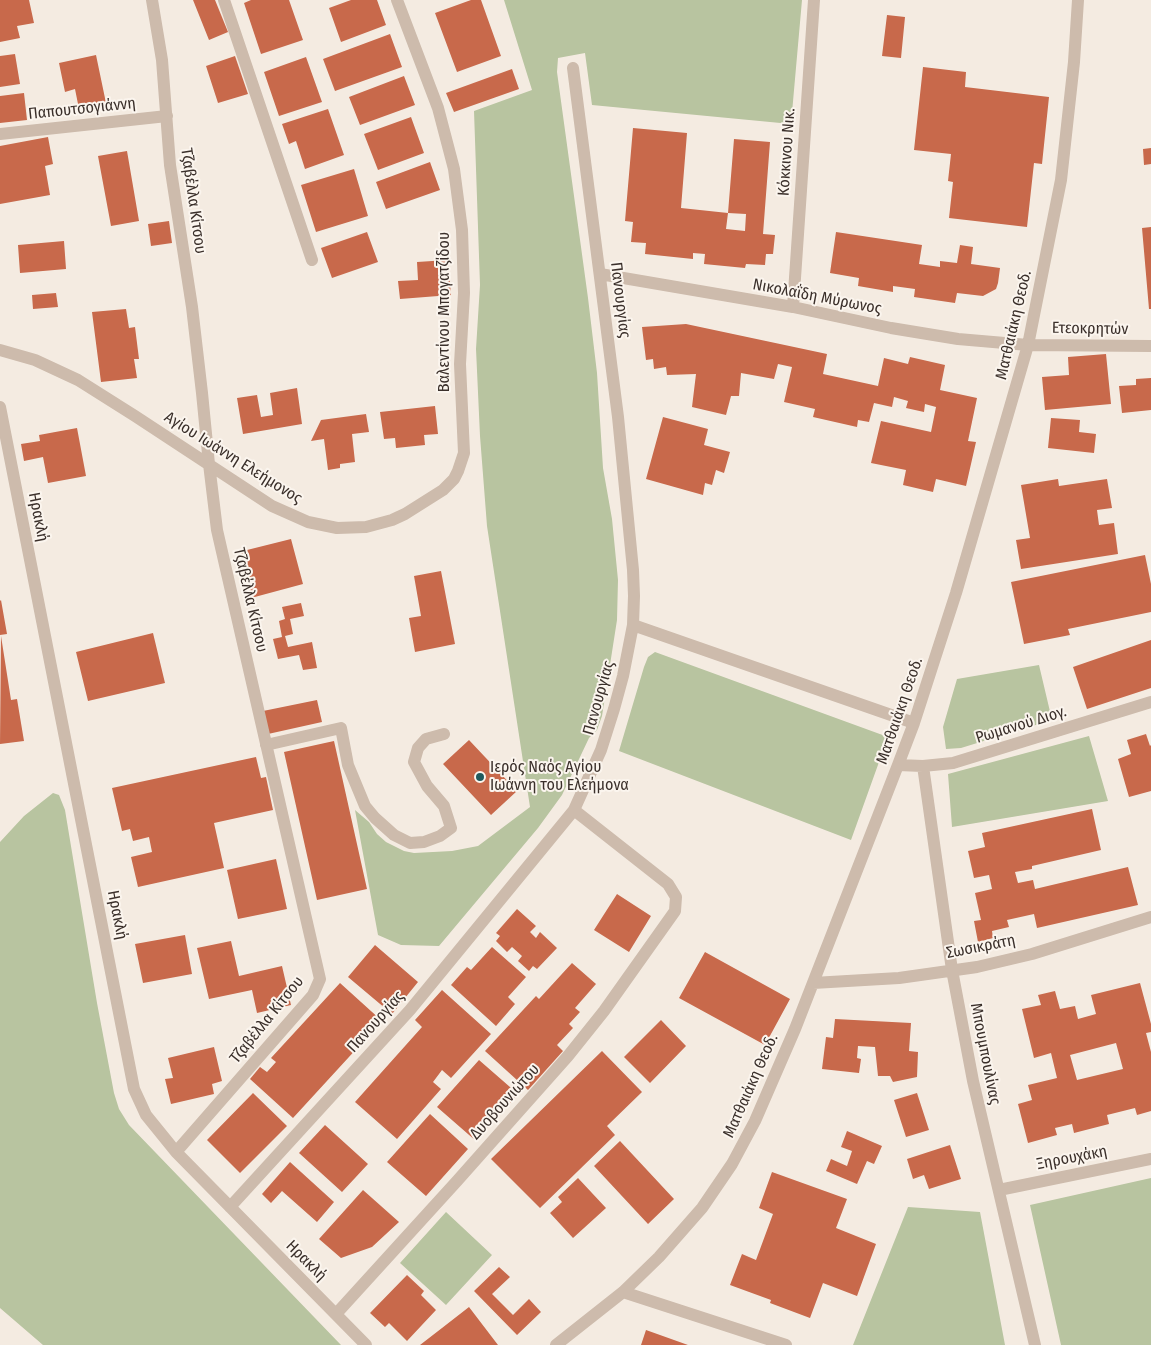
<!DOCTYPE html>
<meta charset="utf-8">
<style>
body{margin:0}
canvas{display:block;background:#f4ebe1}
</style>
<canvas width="1151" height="1345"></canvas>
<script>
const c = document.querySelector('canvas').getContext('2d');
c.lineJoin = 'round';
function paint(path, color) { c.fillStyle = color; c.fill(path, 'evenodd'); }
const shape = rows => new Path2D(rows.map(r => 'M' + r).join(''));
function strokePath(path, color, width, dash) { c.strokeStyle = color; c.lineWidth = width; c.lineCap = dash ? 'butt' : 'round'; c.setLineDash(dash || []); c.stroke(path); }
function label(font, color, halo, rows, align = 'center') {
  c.font = font + ' "Fira Sans Condensed",sans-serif'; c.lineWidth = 4; c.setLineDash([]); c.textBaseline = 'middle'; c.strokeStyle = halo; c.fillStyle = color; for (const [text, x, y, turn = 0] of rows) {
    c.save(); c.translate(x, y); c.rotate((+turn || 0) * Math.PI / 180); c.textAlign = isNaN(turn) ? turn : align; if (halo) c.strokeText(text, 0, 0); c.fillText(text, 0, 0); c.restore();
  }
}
paint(shape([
 [504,0,802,0,791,124,592,105,585,53,558,58,557,72,588,298,597,373,603,468,612,519,618,580,617,620,602,716,597,730,589,738,562,795,538,828,439,946,401,945,378,935,355,810,369,822,377,834,386,842,404,851,414,853,452,851,478,846,530,807,487,526,480,436,476,349,480,285,474,111,532,90],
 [655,652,888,737,851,840,619,751,644,667,648,657],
 [1039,665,1052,720,961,748,946,749,943,727,957,679],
 [1089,736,1108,801,952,827,948,774],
 [53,793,59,795,65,810,97,1003,114,1093,119,1109,129,1125,341,1345,43,1345,0,1308,0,842,24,816],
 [1151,1178,1151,1345,1061,1345,1030,1205],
 [908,1207,980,1212,1005,1345,853,1345],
 [446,1212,492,1255,446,1305,400,1263]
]), '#b8c4a0');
paint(shape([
 [0,0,29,0,34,23,17,26,20,38,0,42],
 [193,0,215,0,228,32,209,40],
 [251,0,289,0,303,40,261,54,244,3],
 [351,0,377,0,386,25,341,42,329,8],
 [471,0,481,0,501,56,457,72,435,13],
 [887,15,905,17,901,58,882,56],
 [390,34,402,67,335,91,323,59],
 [15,54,20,84,0,87,0,56],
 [96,55,106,103,79,109,75,89,65,92,59,63],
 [235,56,248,94,218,103,206,66],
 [306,57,322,102,279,116,264,72],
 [923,67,966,72,965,87,1049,97,1042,164,1034,163,1027,227,949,218,953,182,948,181,951,154,914,150],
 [512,69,519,89,454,112,446,93],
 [404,76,415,105,360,125,349,97],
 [24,93,27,120,0,123,0,96],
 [328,109,344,155,305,169,296,141,289,144,282,124],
 [411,117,424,153,378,170,364,134],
 [633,128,687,133,681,208,728,213,726,229,745,231,746,214,728,213,734,139,770,142,763,234,775,235,773,254,766,254,765,265,746,264,745,268,704,264,705,254,693,253,693,259,645,254,646,243,631,242,633,222,625,221],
 [48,137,53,164,45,166,50,195,0,204,0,146],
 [1151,148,1151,164,1144,165,1143,149],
 [127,151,139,221,111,226,98,156],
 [430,162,440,190,386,209,376,182],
 [354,169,368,216,316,232,301,185],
 [169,221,172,243,151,246,148,224],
 [1151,227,1151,309,1149,309,1142,228],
 [367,232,378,262,332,278,321,248],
 [836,232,922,245,919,264,940,267,940,261,957,263,960,245,973,247,971,264,1000,268,998,283,996,289,983,296,957,293,955,303,914,297,915,289,893,286,893,292,858,286,859,278,830,273],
 [64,241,66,269,20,273,18,245],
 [448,260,451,295,400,299,398,281,418,280,417,262],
 [56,293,58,307,33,309,32,295],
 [126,309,129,328,135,327,139,359,134,359,137,378,101,382,92,312],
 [686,324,827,354,823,374,878,386,884,358,908,364,910,357,945,365,940,390,977,398,968,441,976,442,966,486,936,479,933,492,903,485,906,470,871,463,881,421,931,432,936,407,925,404,924,412,906,408,908,401,894,397,892,407,874,403,869,422,858,420,857,427,813,417,815,409,784,402,792,367,778,364,774,379,741,373,739,396,731,396,726,415,692,407,696,374,667,375,666,367,654,369,653,359,646,360,642,327],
 [1106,354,1111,404,1045,410,1042,377,1069,375,1068,357],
 [1151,378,1151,410,1122,413,1119,386,1136,385,1136,379],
 [297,388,302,424,243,434,237,398,257,395,261,417,273,415,270,393],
 [435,406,438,434,424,435,425,445,396,448,395,438,384,439,380,412],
 [366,414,369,432,352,434,355,462,340,464,340,468,328,470,324,439,311,441,321,420],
 [663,417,708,429,704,445,730,452,724,473,716,470,712,485,705,483,703,495,646,479],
 [1051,418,1080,420,1079,432,1096,434,1094,453,1048,448],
 [77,428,86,476,48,483,43,457,24,461,21,444,40,441,39,435],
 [1058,479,1059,486,1107,479,1112,508,1097,510,1099,525,1114,523,1118,554,1021,569,1016,540,1030,538,1021,485],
 [291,539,303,584,251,598,239,552],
 [1145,555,1151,584,1151,612,1068,629,1070,635,1024,644,1011,582],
 [441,571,455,644,415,652,409,618,421,616,414,576],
 [1,600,7,634,0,635,0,601],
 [301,603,304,616,290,619,293,634,285,636,288,647,312,642,317,668,303,670,299,655,278,659,273,639,282,637,279,621,285,619,282,607],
 [153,633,165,683,88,701,76,652],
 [1,636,11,700,17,699,24,741,0,744],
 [1151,640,1151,688,1087,709,1073,667],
 [317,700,322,722,268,734,263,711],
 [1146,734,1150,746,1151,745,1151,791,1129,797,1118,759,1131,754,1127,740],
 [469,740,517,791,491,815,443,764],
 [334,741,367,889,317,900,284,752],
 [256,757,261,778,266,777,273,810,214,823,224,868,138,887,131,857,152,852,149,837,133,841,130,829,122,831,112,788],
 [1092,809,1101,850,1032,866,1032,869,1015,872,1018,883,1033,880,1035,889,1128,867,1138,905,1037,928,1034,914,1007,920,1009,927,992,931,993,938,978,942,974,921,981,920,975,893,992,889,989,875,974,878,968,851,985,847,982,833],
 [276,859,287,909,238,919,227,870],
 [617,894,651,916,629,952,594,930],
 [517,909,536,926,530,932,536,938,540,932,557,948,537,969,533,966,529,971,518,961,522,956,512,947,507,952,496,941,500,936,496,933],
 [185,935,192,974,143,983,135,944],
 [231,941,239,976,282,966,291,1005,257,1013,252,990,209,999,197,948],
 [375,945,418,982,392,1014,348,977],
 [492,947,526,977,508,997,515,1004,496,1026,451,985,467,967,471,970],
 [705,952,790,999,765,1045,679,998],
 [572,963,596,984,575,1008,580,1012,569,1024,573,1028,557,1045,563,1051,528,1090,485,1051,536,996,539,999],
 [340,983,382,1021,293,1118,250,1079,260,1067,267,1072,276,1062,271,1058],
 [1140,983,1151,1024,1151,1032,1146,1033,1151,1052,1151,1111,1137,1115,1135,1108,1107,1115,1109,1124,1074,1133,1072,1124,1055,1128,1057,1135,1028,1143,1018,1104,1032,1100,1028,1085,1057,1078,1051,1053,1034,1058,1022,1009,1041,1005,1038,995,1055,991,1060,1009,1075,1006,1078,1019,1096,1014,1091,995],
 [1116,1043,1123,1069,1077,1080,1070,1055],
 [442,990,491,1034,451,1078,442,1070,433,1082,441,1089,397,1139,355,1102,422,1027,415,1020],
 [835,1019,911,1023,909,1051,918,1052,917,1077,893,1082,890,1076,878,1076,875,1047,858,1046,857,1058,861,1059,859,1073,822,1069,826,1037,833,1038],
 [661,1020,686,1046,650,1083,624,1057],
 [214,1047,222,1081,212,1084,214,1094,171,1104,165,1079,173,1078,168,1058],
 [602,1051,642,1092,607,1126,615,1135,540,1208,491,1159],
 [479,1060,518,1094,476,1141,437,1107],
 [253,1093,287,1126,240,1173,207,1140],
 [917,1093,929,1130,906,1137,894,1100],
 [430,1114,468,1149,426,1196,387,1162],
 [325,1125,368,1164,342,1192,299,1153],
 [847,1131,882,1146,874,1164,867,1161,857,1184,826,1171,831,1159,847,1166,852,1151,841,1147],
 [620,1141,674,1199,648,1224,594,1166],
 [950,1145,961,1179,929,1189,924,1175,913,1179,907,1159],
 [290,1162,334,1202,317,1222,282,1191,271,1203,262,1194],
 [772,1172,847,1199,836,1228,876,1244,857,1296,823,1283,810,1318,770,1303,771,1300,730,1285,742,1254,756,1260,773,1214,759,1208],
 [578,1178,606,1208,573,1238,550,1213,562,1202,558,1197],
 [363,1190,399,1222,372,1247,341,1258,319,1239],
 [499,1267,510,1277,492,1294,513,1315,529,1299,541,1312,517,1335,474,1291],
 [407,1275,424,1291,421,1295,436,1310,407,1341,389,1323,385,1327,370,1313],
 [469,1307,498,1345,420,1345,442,1328],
 [646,1330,688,1345,641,1345]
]), '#c8694b');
strokePath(shape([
 [152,0,162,60,170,165,192,307,202,393,209,464,217,530,320,979,313,995,176,1152],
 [224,0,312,260],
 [0,134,167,116],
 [600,274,793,307,891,328,958,339,1028,345,1151,346],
 [793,307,814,0],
 [0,350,35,360,78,380,135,416,272,506,308,522,337,528,366,527,392,520,405,514,443,490,454,479,458,471,464,453,460,364,464,293,462,230,454,169,438,108,397,0],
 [0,407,134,1089,146,1115,176,1152,366,1345],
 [633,625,914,723],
 [266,745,341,728,348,765,365,806,375,818,394,835,410,843,424,842,440,836,451,828,444,806,427,786,414,762,418,748,426,739,444,734],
 [898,765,923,766,953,763,1151,702],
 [923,766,952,970,973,1081,1035,1345],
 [813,983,899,978,977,967,1032,954,1151,917],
 [999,1190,1151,1159],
 [230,1207,410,1010,574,810,601,750,614,709,623,676,633,625,634,596,633,570,618,417,573,68],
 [623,1292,786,1345],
 [336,1314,457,1181,568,1056,604,1011,675,911,676,897,668,884,574,810],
 [556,1345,623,1292,659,1257,702,1208,732,1164,755,1121,795,1029,898,765,914,723,956,593,1028,345,1061,180,1074,62,1078,0]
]), '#cdbbac', 12);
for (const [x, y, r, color] of [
 [480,777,5,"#1f5a5e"]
]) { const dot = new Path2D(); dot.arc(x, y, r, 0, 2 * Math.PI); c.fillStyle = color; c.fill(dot); strokePath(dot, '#fbf5ee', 2); }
label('16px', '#3b302b', '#fbf5ee', [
 ["Παπουτσογιάννη",82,109,-6],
 ["Κόκκινου Νικ.",787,152,-86],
 ["Τζαβέλλα Κίτσου",193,201,82],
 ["Νικολαΐδη Μύρωνος",817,297,11],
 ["Πανουργίας",620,300,83],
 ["Βαλεντίνου Μπογατζίδου",445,312,-90],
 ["Ματθαιάκη Θεοδ.",1014,325,-77],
 ["Ετεοκρητών",1090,329,1],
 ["Αγίου Ιωάννη Ελεήμονος",233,458,32],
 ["Ηρακλή",38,517,79],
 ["Τζαβέλλα Κίτσου",250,600,77],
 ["Πανουργίας",599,698,-74],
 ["Ματθαιάκη Θεοδ.",900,711,-71],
 ["Ρωμανού Διογ.",1021,725,-17],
 ["Ηρακλή",117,915,79],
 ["Σωσικράτη",981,947,-11],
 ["Τζαβέλλα Κίτσου",267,1020,-51],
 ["Πανουργίας",376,1022,-48],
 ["Μπουμπουλίνας",985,1054,79],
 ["Ματθαιάκη Θεοδ.",751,1086,-66],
 ["Δυοβουνιώτου",505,1102,-48],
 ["Ξηρουχάκη",1072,1158,-11],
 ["Ηρακλή",306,1261,45]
]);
label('16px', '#3b302b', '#fbf5ee', [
 ["Ιερός Ναός Αγίου",490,768],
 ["Ιωάννη του Ελεήμονα",490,786]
], 'left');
</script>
